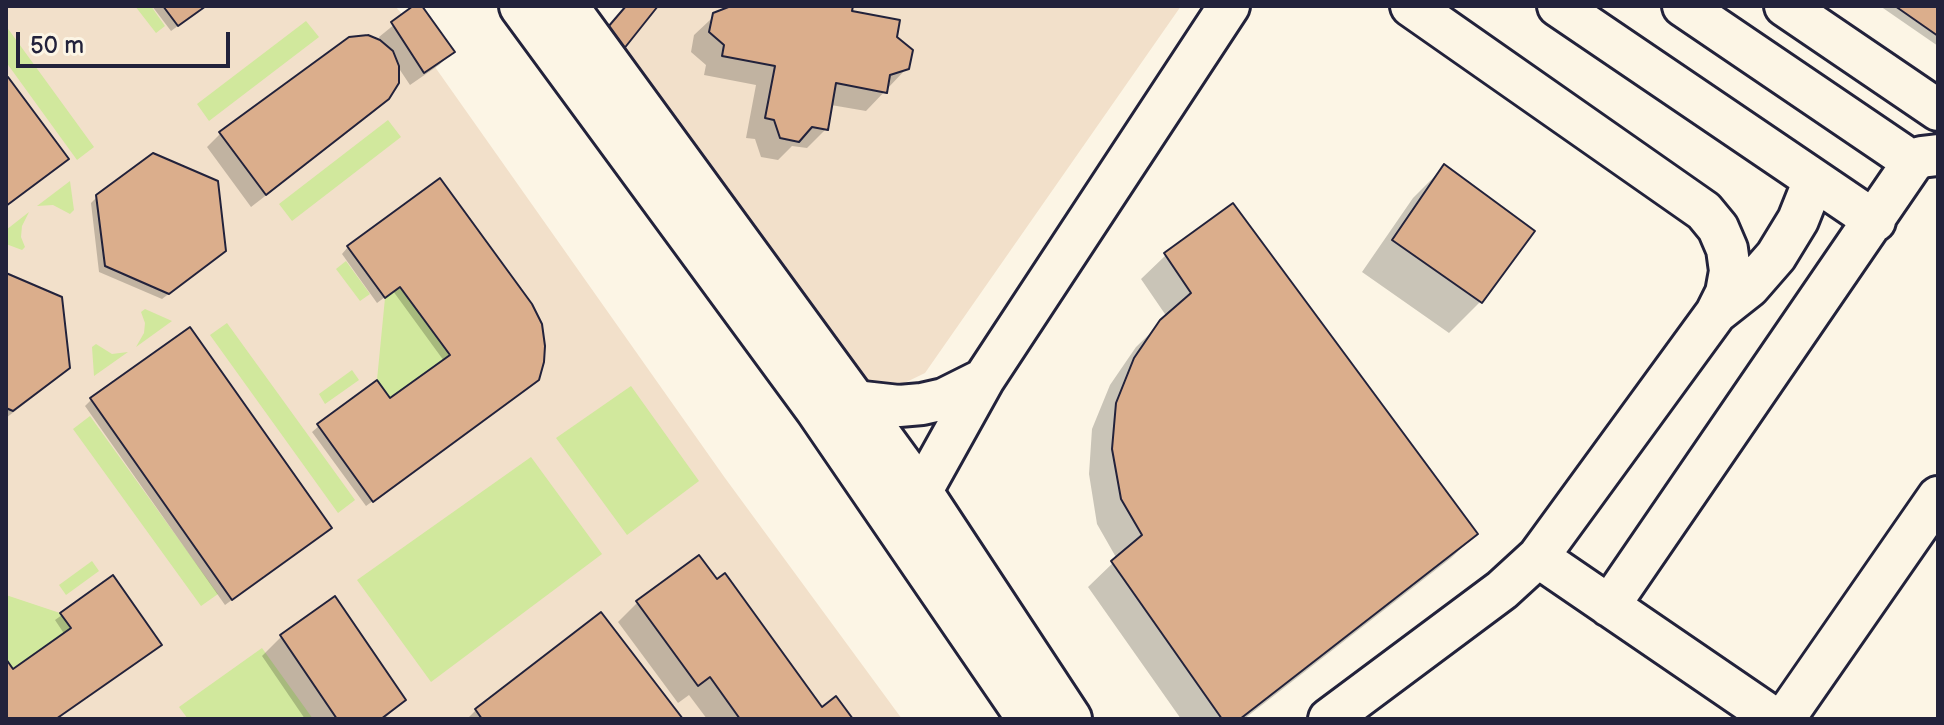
<!DOCTYPE html>
<style>
body{margin:0}
#map{position:relative;width:1944px;height:725px;overflow:hidden;background:#fcf5e5;font-family:"Balsamiq Sans",sans-serif}
canvas{display:block}
.frame{position:absolute;inset:0;border:8px solid #22223b;pointer-events:none}
.scale{position:absolute;left:16px;top:32px;width:214px;height:36px;box-sizing:border-box;border:4px solid #22223b;border-top:0;padding-left:10px;font-size:24px;line-height:28px;white-space:nowrap;color:#22223b;-webkit-text-stroke:6px #fcf5e5;paint-order:stroke}
</style>
<div id="map">
<canvas width="1944" height="725"></canvas>
<div class="frame"></div>
<div class="scale">50 m</div>
</div>
<script>
const c = document.querySelector('canvas').getContext('2d');
c.lineJoin = 'round';
function paint(path, color) { c.fillStyle = color; c.fill(path, 'evenodd'); }
const shape = rows => new Path2D(rows.map(r => 'M' + r).join(''));
function strokePath(path, color, width, dash) { c.strokeStyle = color; c.lineWidth = width; c.lineCap = dash ? 'butt' : 'round'; c.setLineDash(dash || []); c.stroke(path); }
paint(shape([
 [6,6,395,6,402,14,455,52,435,67,725,478,902,719,6,719],
 [626,6,1181,6,925,373,892,389,861,389,602,34]
]), '#f2e0ca');
paint(shape([
 [135,6,151,6,165,26,156,33],
 [306,21,319,37,209,121,197,104],
 [6,26,94,147,77,160,6,62],
 [388,120,401,137,292,221,279,204],
 [70,181,74,210,70,214,53,205,37,206],
 [29,212,22,226,21,237,25,247,22,250,6,244,6,230],
 [346,261,370,294,360,301,336,269],
 [400,287,450,355,390,398,377,380,385,298],
 [145,309,172,321,136,347,144,333,145,323,141,312],
 [227,323,355,500,338,513,210,335],
 [96,344,112,354,128,352,94,376,92,347],
 [352,370,359,380,325,404,319,394],
 [631,386,699,481,627,535,556,438],
 [90,416,218,594,201,606,73,429],
 [531,457,602,554,431,682,357,580],
 [92,561,99,571,66,595,59,585],
 [6,595,60,613,71,628,13,669,6,659],
 [262,648,313,719,188,719,179,707]
]), '#d1e89d');
paint(shape([
 [152,6,205,6,171,31],
 [417,6,452,52,439,65,410,85,396,64,388,98,374,112,251,207,207,147,220,134,349,39,382,43,379,37],
 [725,6,851,6,850,13,895,37,907,68,866,111,831,105,826,129,807,148,792,146,778,160,761,157,755,139,746,138,756,85,704,75,706,65,691,52,694,35],
 [1880,6,1938,6,1938,46],
 [1444,167,1532,231,1480,302,1449,333,1362,272,1413,198],
 [97,197,217,257,162,299,99,272,91,203],
 [348,247,530,386,366,506,312,432,319,426,390,401,444,361,393,291,377,303,342,254],
 [1166,255,1476,534,1451,558,1244,719,1181,719,1088,587,1117,559,1097,524,1089,474,1092,429,1110,385,1136,347,1167,317,1141,279],
 [6,275,68,367,54,381,6,418],
 [91,400,330,528,225,605,85,406],
 [113,578,56,719,6,719,6,662,12,672,65,635,55,620],
 [334,599,404,700,384,719,305,719,262,656,281,637],
 [638,602,821,710,850,719,707,719,689,695,678,703,618,622],
 [601,614,680,719,467,719,476,710]
]), '#0003');
const building = shape([
 [163,6,206,6,178,26,163,6],
 [413,6,422,6,455,52,424,73,391,22,413,6],
 [626,6,658,6,619,55,602,34,626,6],
 [731,6,853,6,852,11,900,20,897,37,913,50,909,69,890,75,887,93,836,83,828,130,812,127,799,142,780,138,774,120,765,118,775,66,722,56,724,45,709,32,713,13,731,6],
 [1895,6,1938,6,1938,36,1895,6],
 [368,35,380,40,393,51,399,66,399,83,389,99,266,195,219,132,349,37,368,35],
 [8,77,69,159,6,206,6,78,8,77],
 [153,153,218,181,226,251,169,294,105,266,96,195,153,153],
 [1444,164,1535,231,1482,303,1392,240,1444,164],
 [440,178,532,304,542,324,545,346,544,362,539,380,373,502,317,424,377,380,390,398,450,355,400,287,385,298,347,246,440,178],
 [1233,203,1478,534,1240,719,1222,719,1111,561,1142,535,1121,499,1112,449,1116,403,1134,358,1160,320,1191,293,1164,253,1233,203],
 [6,273,62,297,70,368,13,411,6,408,6,273],
 [190,327,332,528,232,600,90,398,190,327],
 [699,555,717,579,725,573,822,707,836,696,853,719,740,719,710,677,698,686,636,601,699,555],
 [113,575,162,645,56,719,6,719,6,659,13,669,71,628,60,613,113,575],
 [335,596,406,700,381,719,337,719,280,635,335,596],
 [601,612,683,719,482,719,475,709,601,612]
]);
paint(building, '#dbae8c');
strokePath(building, '#22223b', 2);
const minor = shape([
 [1558,6,1875,221],
 [1683,6,1913,162],
 [1785,6,1938,110],
 [1716,313,1749,287,1776,256,1798,220,1814,180],
 [854,401,899,406,922,404,944,399,984,379],
 [905,521,984,379,1229,6],
 [1538,557,1775,719],
 [1609,606,1913,162,1921,157,1938,155],
 [1329,719,1502,590,1538,557,1716,313,1726,293,1730,271,1727,249,1718,228,1704,211,1411,6],
 [1784,719,1938,497]
]);
const major = shape([
 [522,6,818,409,1030,719],
 [565,6,921,494,1069,719]
]);
strokePath(minor, '#22223b', 46);
strokePath(major, '#22223b', 50);
strokePath(minor, '#fcf5e5', 40);
strokePath(major, '#fcf5e5', 44);
</script>
